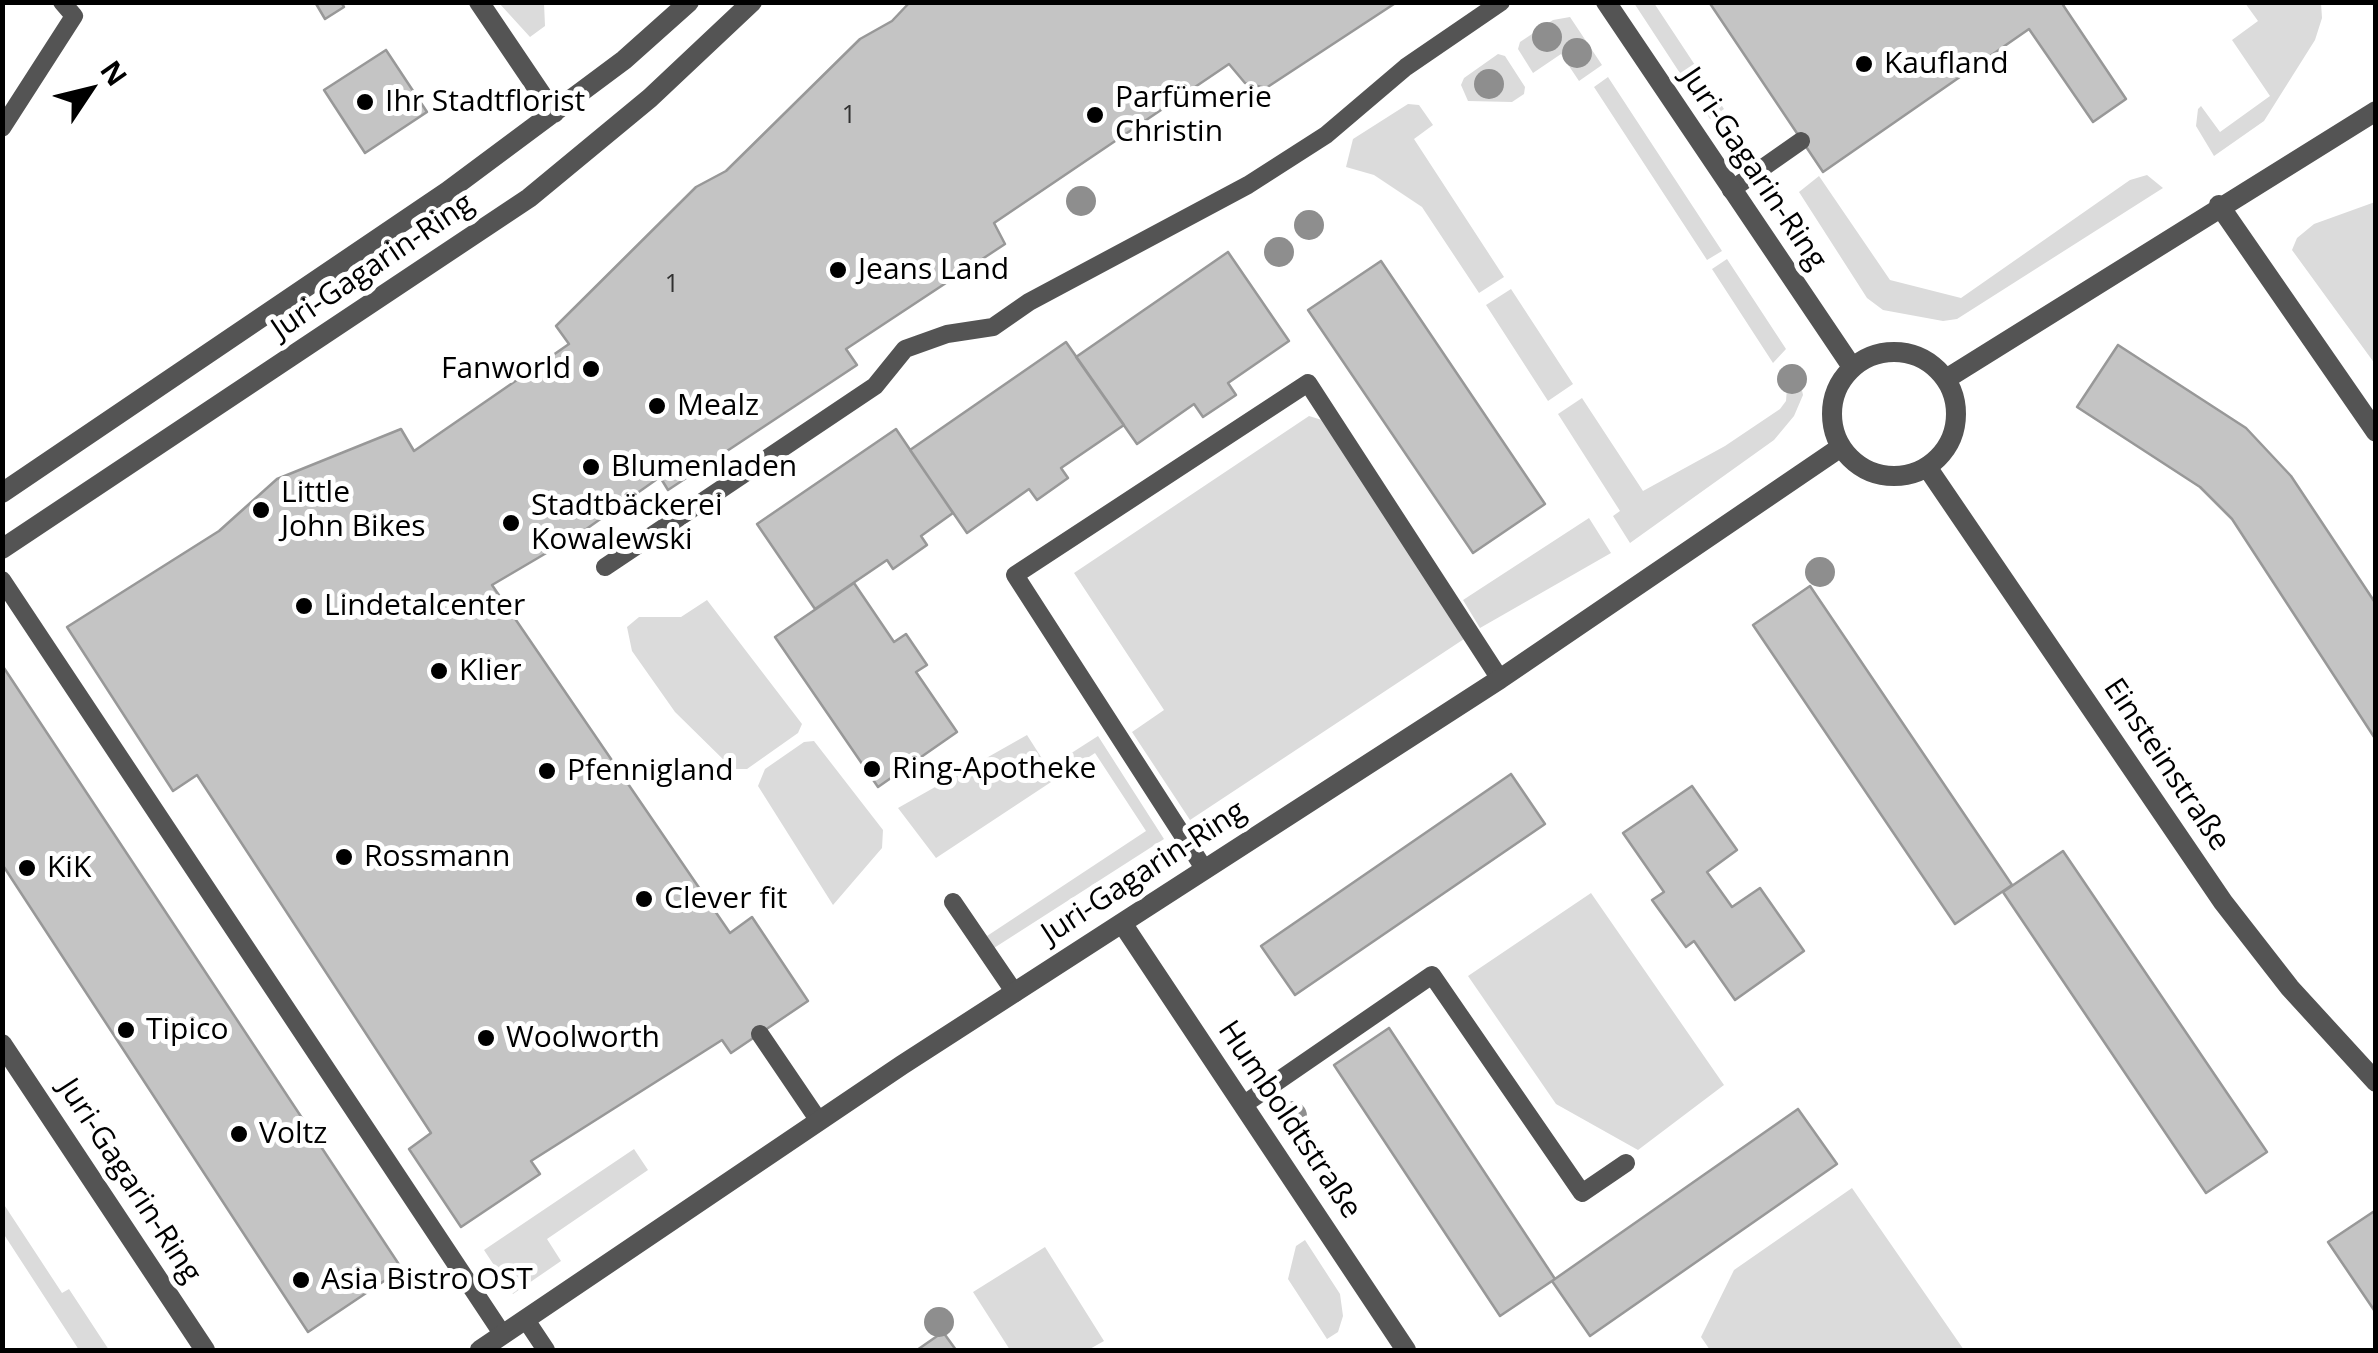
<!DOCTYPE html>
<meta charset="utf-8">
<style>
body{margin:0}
#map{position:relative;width:2378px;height:1353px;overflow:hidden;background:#fff;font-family:"Open Sans",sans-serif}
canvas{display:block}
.frame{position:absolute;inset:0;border:5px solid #000;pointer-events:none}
.north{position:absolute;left:40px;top:40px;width:100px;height:100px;-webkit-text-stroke:8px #fff;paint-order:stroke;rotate:55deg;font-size:28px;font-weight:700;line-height:40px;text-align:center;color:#000}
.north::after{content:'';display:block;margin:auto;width:35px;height:45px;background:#000;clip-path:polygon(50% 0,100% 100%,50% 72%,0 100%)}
</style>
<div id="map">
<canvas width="2378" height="1353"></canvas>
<div class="frame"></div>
<div class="north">N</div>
</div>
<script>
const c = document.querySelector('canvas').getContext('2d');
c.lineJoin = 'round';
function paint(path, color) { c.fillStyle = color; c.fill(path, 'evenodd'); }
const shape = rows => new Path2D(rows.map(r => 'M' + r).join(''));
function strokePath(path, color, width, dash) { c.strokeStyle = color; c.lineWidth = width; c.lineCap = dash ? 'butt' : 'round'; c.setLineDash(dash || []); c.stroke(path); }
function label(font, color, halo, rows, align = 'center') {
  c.font = font + ' "Open Sans",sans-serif'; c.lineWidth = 10; c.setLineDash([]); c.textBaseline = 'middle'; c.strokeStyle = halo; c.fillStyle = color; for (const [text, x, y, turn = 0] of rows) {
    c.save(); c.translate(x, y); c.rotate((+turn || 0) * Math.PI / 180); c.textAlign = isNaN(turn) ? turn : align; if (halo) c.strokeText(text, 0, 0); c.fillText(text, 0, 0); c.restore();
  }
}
paint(shape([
 [499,3,544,3,545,26,530,37],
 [1634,3,1654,3,1724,109,1710,119],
 [2245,3,2321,3,2322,18,2315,40,2264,121,2214,156,2196,126,2198,109,2201,106,2220,132,2270,96,2232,40,2258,21],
 [1570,17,1602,65,1579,81,1561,54,1533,73,1518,49,1520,42,1553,20],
 [1498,54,1505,56,1525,87,1524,94,1512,102,1468,101,1461,85,1464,78],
 [1608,77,1722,251,1707,260,1594,87],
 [1408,104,1419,105,1433,125,1414,139,1504,277,1479,293,1422,207,1374,175,1346,167,1353,139],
 [2147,175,2163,188,1957,319,1943,321,1883,310,1867,298,1799,192,1819,176,1890,280,1961,298,2130,180],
 [2375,202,2376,202,2375,364,2292,250,2297,238,2314,224],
 [1727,259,1786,349,1773,363,1712,269],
 [1511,289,1573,384,1548,401,1486,305],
 [1786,366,1798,372,1803,395,1794,416,1774,440,1630,543,1613,516,1620,511,1558,414,1582,398,1643,491,1725,446,1780,409,1786,401,1787,388,1779,370],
 [1309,416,1322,420,1464,639,1190,820,1132,732,1164,710,1074,573],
 [1589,518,1611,553,1480,628,1463,600],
 [707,600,802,724,798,733,747,769,733,769,675,712,632,651,627,627,639,617,681,617],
 [1027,735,1048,768,1098,736,1164,839,994,948,987,936,1146,831,1095,753,936,858,898,808],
 [814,741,883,830,882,848,833,905,758,786,765,769,804,742],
 [1591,893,1724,1085,1638,1150,1556,1104,1468,976],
 [634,1149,648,1170,547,1239,561,1261,513,1294,484,1250],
 [1852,1188,1964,1350,1710,1350,1701,1337,1734,1270],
 [3,1203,62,1293,69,1289,109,1350,79,1350,3,1233],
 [1305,1240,1340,1294,1343,1316,1338,1332,1327,1339,1288,1279,1296,1246],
 [1045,1247,1104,1341,1088,1350,1010,1350,973,1292]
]), '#dbdbdb');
const building = shape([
 [315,2,341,2,344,7,325,19,315,2],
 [910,2,1397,2,1266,88,1245,83,1229,64,994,223,1005,244,846,349,857,365,668,490,660,477,582,532,492,585,730,933,752,917,808,1001,731,1053,722,1040,531,1161,540,1174,461,1227,409,1149,431,1133,197,775,173,791,67,627,219,531,277,479,401,429,414,451,569,344,556,326,696,187,726,171,860,39,892,21,910,2],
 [1709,2,2068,2,2063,5,2126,99,2093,122,2029,29,1823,172,1709,2],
 [386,50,427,112,365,153,324,90,386,50],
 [1228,252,1289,341,1228,383,1236,395,1203,417,1194,404,1137,444,1076,357,1228,252],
 [1381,261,1545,504,1473,553,1308,310,1381,261],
 [1066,342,1124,425,1061,468,1068,478,1037,500,1029,489,967,533,910,450,1066,342],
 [2118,345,2246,428,2291,476,2376,604,2376,740,2232,519,2200,487,2077,407,2118,345],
 [896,429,953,513,921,536,927,545,893,569,887,560,815,609,757,524,896,429],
 [854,583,894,642,906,634,927,665,916,672,957,732,878,787,775,637,854,583],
 [1810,586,2012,885,1955,924,1753,625,1810,586],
 [2,665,402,1269,308,1332,2,864,2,665],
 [1511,774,1545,824,1295,995,1261,946,1511,774],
 [1692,786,1737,850,1707,872,1732,907,1760,888,1804,951,1735,1000,1694,941,1686,947,1652,900,1664,892,1623,833,1692,786],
 [2063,851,2267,1152,2206,1193,2003,892,2063,851],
 [1389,1028,1555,1279,1500,1316,1334,1065,1389,1028],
 [1798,1109,1837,1164,1590,1336,1552,1281,1798,1109],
 [2376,1210,2376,1313,2328,1242,2376,1210],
 [943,1332,956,1350,917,1350,943,1332]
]);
paint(building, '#c4c4c4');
strokePath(building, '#989898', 2.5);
strokePath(shape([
 [2,128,74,16,62,2],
 [1731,190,1801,141],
 [605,567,875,386,905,349,947,334,993,327,1029,302,1248,185,1326,135,1406,67,1501,2],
 [2,580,503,1335],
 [1205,870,1015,575,1308,383,1500,679],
 [953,902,1015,993],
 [760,1034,819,1121],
 [1243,1105,1432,975,1582,1193,1626,1163],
 [526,1320,546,1350]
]), '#545454', 18);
strokePath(shape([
 [479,2,554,113],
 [1606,2,1852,367],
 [2219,205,2376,432],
 '1832 414a62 62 0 1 1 124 0a62 62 0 1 1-124 0Z',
 [1946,379,2376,111],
 [1927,467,2223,902,2290,988,2376,1082],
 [2,493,448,191,624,60,689,2],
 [2,549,529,198,650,98,752,2],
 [1122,923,1406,1350],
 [2,1044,205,1350],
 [480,1350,902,1065,1500,679,1841,447]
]), '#545454', 20);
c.fillStyle = '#8e8e8e';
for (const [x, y] of [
 [1547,37],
 [1577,53],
 [1489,84],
 [1081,201],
 [1309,225],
 [1279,252],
 [1792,379],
 [1820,572],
 [1292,1116],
 [939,1322]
]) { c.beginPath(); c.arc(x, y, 15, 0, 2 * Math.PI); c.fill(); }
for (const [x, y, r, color] of [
 [1864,64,10,"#000"],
 [365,102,10,"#000"],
 [1095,115,10,"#000"],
 [838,270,10,"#000"],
 [591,369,10,"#000"],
 [657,406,10,"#000"],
 [591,467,10,"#000"],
 [261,510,10,"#000"],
 [511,523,10,"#000"],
 [304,606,10,"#000"],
 [439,671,10,"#000"],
 [872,769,10,"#000"],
 [547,771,10,"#000"],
 [344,857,10,"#000"],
 [27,868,10,"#000"],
 [644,899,10,"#000"],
 [126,1030,10,"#000"],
 [486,1038,10,"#000"],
 [239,1134,10,"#000"],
 [301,1280,10,"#000"]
]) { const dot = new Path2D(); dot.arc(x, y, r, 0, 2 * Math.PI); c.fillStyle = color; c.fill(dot); strokePath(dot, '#fff', 4); }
label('25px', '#313131', null, [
 ["1",849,116],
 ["1",672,285]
]);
label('30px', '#000', '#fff', [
 ["Kaufland",1884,64],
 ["Parfümerie",1115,98],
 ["Christin",1115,132],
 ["Ihr Stadtflorist",385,102],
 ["Jeans Land",858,270],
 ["Fanworld",571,369,"right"],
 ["Mealz",677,406],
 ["Blumenladen",611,467],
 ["Little",281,493],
 ["John Bikes",281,527],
 ["Stadtbäckerei",531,506],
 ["Kowalewski",531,540],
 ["Lindetalcenter",324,606],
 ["Klier",459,671],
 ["Ring-Apotheke",892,769],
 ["Pfennigland",567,771],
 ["Rossmann",364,857],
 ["KiK",47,868],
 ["Clever fit",664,899],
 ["Tipico",146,1030],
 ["Woolworth",506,1038],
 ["Voltz",259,1134],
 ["Asia Bistro OST",321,1280]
], 'left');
label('30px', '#000', '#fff', [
 ["Juri-Gagarin-Ring",1753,169,56],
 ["Juri-Gagarin-Ring",373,267,-34],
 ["Einsteinstraße",2166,765,56],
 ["Juri-Gagarin-Ring",1144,873,-33],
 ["Humboldtstraße",1289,1120,56],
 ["Juri-Gagarin-Ring",129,1181,57]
]);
</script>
